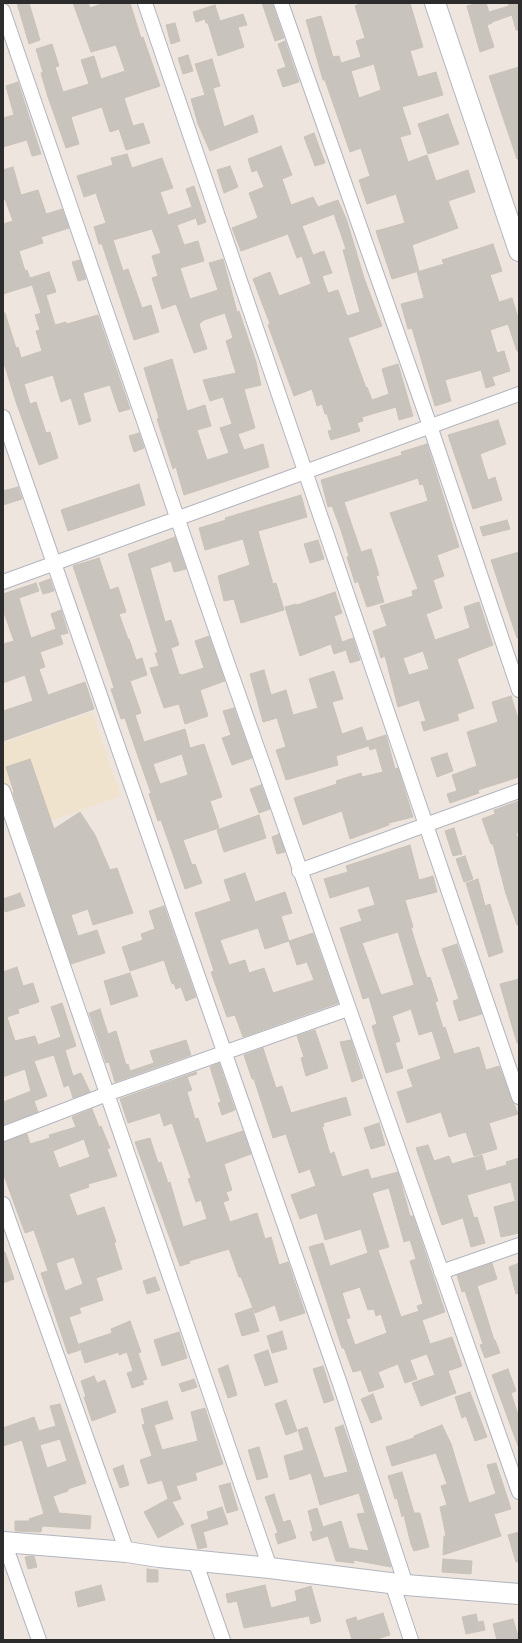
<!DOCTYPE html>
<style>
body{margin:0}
#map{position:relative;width:522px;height:1643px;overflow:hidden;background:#eee6de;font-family:Commissioner,sans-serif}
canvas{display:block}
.frame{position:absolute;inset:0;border:4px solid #2c2c2c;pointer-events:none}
</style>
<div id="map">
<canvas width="522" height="1643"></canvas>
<div class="frame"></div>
</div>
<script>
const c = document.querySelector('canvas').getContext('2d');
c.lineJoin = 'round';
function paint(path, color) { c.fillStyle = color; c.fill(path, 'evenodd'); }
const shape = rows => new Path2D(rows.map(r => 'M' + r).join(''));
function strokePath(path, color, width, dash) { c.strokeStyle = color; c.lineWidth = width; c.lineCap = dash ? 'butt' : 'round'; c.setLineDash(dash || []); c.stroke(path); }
paint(shape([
 [92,712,121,796,22,831,3,778,3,743]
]), '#f0e3cd');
const building = shape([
 [17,3,29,3,40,40,29,44,17,3],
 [73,3,88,3,90,8,104,3,130,3,141,38,143,37,160,86,124,98,133,126,143,123,150,143,126,150,119,129,110,132,102,107,71,117,79,144,66,148,48,97,41,73,43,72,36,49,52,44,59,66,55,67,63,92,89,84,81,60,94,56,101,79,125,71,116,45,91,52,73,3],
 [262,3,272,3,284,38,275,41,262,3],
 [357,3,410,3,423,47,410,51,418,77,436,72,443,95,402,107,411,134,400,137,408,162,427,155,436,181,468,170,475,192,448,201,458,228,412,245,419,271,392,279,376,231,405,223,396,194,367,204,359,180,370,176,361,148,350,152,325,80,323,80,306,20,321,16,333,57,339,56,341,63,361,57,356,41,365,38,355,6,358,5,357,3],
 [374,64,381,90,359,98,351,71,374,64],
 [478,3,486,3,489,12,509,6,508,3,519,3,519,30,516,30,512,15,492,22,492,23,487,25,494,47,480,52,467,6,478,3],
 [215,5,220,21,243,14,247,25,238,27,244,47,218,56,208,23,206,23,205,19,196,22,193,12,215,5],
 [175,23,180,41,171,44,166,25,175,23],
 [285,41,299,82,283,87,277,70,286,67,278,44,285,41],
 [188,55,193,71,183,74,178,58,188,55],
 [212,59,220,86,213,88,224,127,253,115,258,132,210,151,198,124,191,99,205,95,195,64,212,59],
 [519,67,519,159,517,159,489,76,519,67],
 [18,82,41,154,32,156,27,140,3,147,3,118,14,115,6,86,18,82],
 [448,114,459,144,428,154,418,124,448,114],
 [314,133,325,163,315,166,304,137,314,133],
 [281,146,292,175,282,179,291,205,313,197,318,207,338,200,347,221,364,278,382,326,348,338,366,388,367,387,372,400,389,394,382,369,398,364,413,416,399,420,396,407,362,417,363,421,357,423,360,431,331,440,328,431,332,430,327,414,325,414,322,404,317,406,312,389,294,396,268,325,270,324,253,279,270,272,279,296,311,284,302,256,297,258,288,234,241,251,232,228,258,218,249,193,264,187,257,170,252,172,248,159,281,146],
 [334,214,346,249,343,250,360,312,347,316,338,290,328,293,322,276,332,273,324,251,313,255,302,226,334,214],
 [127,154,132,168,162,158,173,188,160,192,168,215,192,207,186,189,194,186,206,222,198,225,196,218,177,225,184,245,198,241,204,261,180,268,190,299,218,290,209,263,223,259,237,312,239,311,256,362,261,385,244,389,255,428,238,434,244,450,263,444,269,467,184,495,176,467,173,469,157,419,159,418,144,368,172,359,187,411,205,405,211,426,197,430,207,460,229,453,220,428,232,424,223,397,210,401,203,380,236,373,226,341,233,338,225,313,204,320,199,324,207,349,194,353,176,304,162,309,152,278,158,276,152,256,161,253,152,229,113,240,123,271,128,269,142,308,151,305,159,332,134,340,102,244,99,244,94,227,106,223,96,193,84,197,77,176,113,165,111,158,127,154],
 [230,166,238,187,224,193,217,170,230,166],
 [13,167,21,195,38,190,46,214,62,209,69,228,41,237,43,243,19,251,25,271,27,270,32,285,3,294,3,224,13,221,5,199,3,200,3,170,13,167],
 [493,244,502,271,490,275,499,302,512,298,519,321,519,351,517,351,508,324,490,330,497,353,504,351,510,371,492,377,495,385,486,388,481,370,445,380,451,401,435,406,412,328,408,329,401,304,424,298,417,272,444,264,442,260,493,244],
 [80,260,86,279,78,281,72,262,80,260],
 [49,272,56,292,46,295,55,325,66,322,67,324,98,315,130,409,119,412,110,385,83,393,91,421,79,425,71,398,61,402,53,375,24,384,30,404,36,402,46,433,50,432,58,458,39,465,16,402,3,360,3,313,5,313,16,348,18,347,21,358,42,351,36,331,40,330,35,315,41,313,30,278,49,272],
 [498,420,506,444,480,454,488,480,495,477,502,500,473,509,448,435,498,420],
 [139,433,144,448,134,452,129,436,139,433],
 [427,444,459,547,437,555,444,576,433,580,442,608,426,614,435,640,470,628,464,607,479,602,493,645,457,659,474,708,457,714,459,720,424,731,421,722,426,721,419,700,398,707,385,656,381,658,373,631,387,626,380,606,413,596,412,591,418,589,390,513,428,501,423,484,420,485,418,478,344,502,361,552,371,549,379,575,376,576,384,602,367,607,358,581,355,583,347,557,349,556,341,530,332,506,328,507,321,480,402,455,401,452,427,444],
 [423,651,429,669,409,675,403,658,423,651],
 [139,484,145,505,68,531,61,510,139,484],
 [18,487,22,499,3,505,3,491,18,487],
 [301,495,307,517,258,531,273,584,276,583,284,610,241,623,234,599,224,601,218,576,250,565,243,539,205,550,199,528,226,520,225,518,301,495],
 [507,520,510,529,483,536,480,527,507,520],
 [175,537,186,569,174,572,171,561,150,568,165,622,171,620,179,645,171,648,179,674,182,675,204,668,195,641,209,636,225,681,200,690,208,716,185,724,179,704,164,708,150,668,159,666,155,653,158,653,128,554,175,537],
 [318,540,324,559,310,563,304,544,318,540],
 [519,552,519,638,517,638,491,560,519,552],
 [99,558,110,590,118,587,126,612,119,614,128,639,129,639,136,660,142,658,147,675,130,681,141,713,135,715,144,742,185,729,190,748,204,744,222,797,210,801,219,828,183,840,192,865,195,864,202,883,185,889,161,820,158,821,149,794,151,793,132,739,125,718,121,719,111,689,114,688,109,672,73,566,99,558],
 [182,754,188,775,160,784,153,764,182,754],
 [50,579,54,591,43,594,39,583,50,579],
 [36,583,39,591,19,598,31,638,56,629,51,614,61,610,68,633,60,635,63,644,40,652,45,667,39,669,48,695,85,682,94,709,3,741,3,711,33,701,25,675,3,683,3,644,14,641,3,610,3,594,36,583],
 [335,592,342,613,334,616,342,642,353,638,360,660,350,663,346,650,334,654,331,644,300,656,285,607,296,604,297,605,335,592],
 [264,670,271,695,286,690,293,715,318,708,309,679,334,671,343,699,332,702,342,734,362,727,368,746,336,756,338,765,286,780,276,750,286,747,277,718,263,722,250,674,264,670],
 [511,696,519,722,519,777,478,790,479,793,450,803,447,794,457,791,452,775,477,766,467,732,498,722,492,702,511,696],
 [234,708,252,758,232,765,222,738,231,735,223,711,234,708],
 [386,735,395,769,398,768,413,817,389,823,389,825,350,839,342,811,303,825,294,798,337,784,336,781,361,773,362,777,383,772,376,748,370,750,367,741,386,735],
 [447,753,453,771,437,777,431,758,447,753],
 [30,759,54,829,80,812,95,835,110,870,117,868,133,913,93,925,88,909,71,915,78,936,97,930,105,953,71,964,13,793,14,792,6,767,30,759],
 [261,785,270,809,259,813,250,789,261,785],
 [519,801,519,832,516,833,519,843,519,924,517,925,506,894,493,844,491,844,482,819,495,814,494,810,519,801],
 [259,815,266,838,224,852,217,830,259,815],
 [454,828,462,854,453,856,445,831,454,828],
 [279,834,285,852,277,854,272,837,279,834],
 [410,845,419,880,433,876,437,892,405,900,413,927,411,928,419,954,427,978,430,977,438,1001,435,1002,443,1028,445,1027,454,1054,479,1047,486,1070,499,1066,518,1114,489,1123,497,1149,474,1156,466,1132,449,1137,441,1112,407,1123,397,1092,413,1087,407,1070,441,1059,432,1031,419,1035,411,1009,392,1016,400,1041,395,1043,403,1068,386,1073,372,1026,377,1024,369,997,363,999,340,928,362,921,358,910,375,905,369,886,330,898,324,879,348,872,346,866,410,845],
 [398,932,414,985,381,995,362,943,398,932],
 [465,856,473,879,464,882,456,859,465,856],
 [245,873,255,902,285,892,292,913,281,916,289,941,265,949,258,928,220,940,229,965,245,960,249,973,264,968,273,993,314,980,307,962,297,965,289,941,313,933,338,1003,243,1037,235,1015,227,1017,211,972,214,971,195,913,231,901,224,880,245,873],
 [478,879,485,906,490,904,503,952,489,957,466,883,478,879],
 [20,893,25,906,5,912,3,899,20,893],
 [164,906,196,997,186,1001,181,987,176,989,174,983,172,984,164,960,130,971,122,947,143,940,141,934,155,929,149,911,164,906],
 [457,944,482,1014,459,1021,453,1001,459,999,442,949,457,944],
 [17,967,23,986,33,983,39,1002,18,1009,19,1013,7,1017,15,1041,35,1036,38,1045,61,1037,51,1007,62,1003,76,1046,65,1050,73,1076,81,1073,90,1092,73,1098,69,1085,64,1087,54,1055,34,1061,47,1096,34,1101,38,1112,3,1125,3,1102,31,1091,25,1069,3,1077,3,972,17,967],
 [130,973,138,996,111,1005,104,981,130,973],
 [519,979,519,1043,517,1043,500,984,519,979],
 [100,1009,108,1034,116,1031,126,1065,128,1064,130,1071,154,1063,150,1051,186,1040,191,1055,115,1082,109,1062,106,1063,89,1013,100,1009],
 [315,1030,328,1068,306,1076,301,1058,304,1057,297,1036,315,1030],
 [351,1040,363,1078,352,1082,340,1042,351,1040],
 [263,1048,276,1088,282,1086,291,1113,346,1097,351,1115,323,1123,324,1126,322,1127,330,1154,334,1152,342,1177,368,1169,371,1179,398,1172,410,1216,413,1216,445,1312,422,1320,430,1344,452,1337,462,1366,448,1371,456,1393,421,1406,412,1383,435,1375,427,1354,410,1360,417,1379,405,1383,398,1364,378,1372,384,1387,369,1392,361,1370,353,1372,344,1348,342,1348,309,1247,323,1243,330,1266,368,1253,361,1229,325,1240,317,1213,300,1219,291,1195,316,1186,310,1169,299,1173,286,1134,273,1138,254,1079,252,1079,244,1055,263,1048],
 [389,1188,404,1242,410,1240,416,1259,410,1261,423,1304,417,1306,419,1311,401,1317,378,1250,389,1247,372,1193,389,1188],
 [360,1287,368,1310,374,1309,376,1316,381,1314,387,1333,355,1345,346,1319,350,1318,342,1293,360,1287],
 [219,1063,235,1110,222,1115,218,1103,221,1102,210,1067,219,1063],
 [196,1072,197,1074,187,1077,192,1090,187,1092,195,1119,198,1118,206,1143,243,1131,251,1154,224,1164,232,1190,226,1192,229,1200,223,1202,230,1222,257,1213,265,1239,271,1237,279,1265,288,1262,305,1313,280,1321,275,1305,255,1313,241,1277,239,1277,229,1249,189,1261,190,1263,180,1266,135,1142,150,1138,158,1163,161,1162,168,1183,170,1182,183,1227,207,1219,201,1200,196,1202,188,1179,191,1178,172,1123,164,1126,160,1113,128,1123,120,1099,196,1072],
 [92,1109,99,1127,101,1126,110,1148,107,1149,117,1176,88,1184,89,1187,69,1194,77,1216,104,1207,116,1242,114,1243,122,1269,96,1278,103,1300,79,1308,81,1313,69,1317,80,1350,68,1354,41,1273,48,1271,34,1230,25,1233,3,1173,3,1142,27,1134,30,1144,50,1138,49,1135,76,1127,72,1117,92,1109],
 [84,1139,90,1157,59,1168,53,1151,84,1139],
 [74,1257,83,1284,65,1291,56,1263,74,1257],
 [379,1123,385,1145,371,1149,364,1128,379,1123],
 [428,1145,434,1161,449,1156,452,1164,482,1155,486,1171,507,1165,506,1162,519,1158,519,1199,515,1200,511,1182,467,1195,474,1218,477,1217,485,1243,471,1247,463,1218,442,1225,416,1148,428,1145],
 [519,1200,519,1233,501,1237,494,1207,519,1200],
 [3,1252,5,1252,14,1279,3,1283,3,1252],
 [492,1263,497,1279,477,1286,494,1340,495,1340,500,1353,485,1358,480,1345,483,1344,465,1291,462,1292,457,1275,492,1263],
 [519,1263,519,1293,516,1294,509,1267,519,1263],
 [155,1277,160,1290,147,1294,143,1281,155,1277],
 [252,1308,259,1331,242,1336,235,1314,252,1308],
 [130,1321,141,1352,138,1353,147,1379,142,1381,144,1384,132,1388,127,1373,133,1371,127,1352,119,1355,119,1352,85,1363,79,1344,112,1333,111,1329,130,1321],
 [282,1331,287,1349,272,1353,267,1336,282,1331],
 [179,1332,187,1358,162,1366,154,1340,179,1332],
 [268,1350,278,1382,265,1386,254,1355,268,1350],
 [228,1365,237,1395,228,1398,218,1369,228,1365],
 [323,1366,334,1400,324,1403,313,1369,323,1366],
 [508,1369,516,1391,511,1393,519,1418,518,1446,492,1375,508,1369],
 [94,1376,97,1383,105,1380,116,1412,92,1421,84,1397,86,1397,81,1381,94,1376],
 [194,1379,197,1387,182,1392,179,1384,194,1379],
 [470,1392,487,1437,475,1441,466,1416,462,1418,455,1397,470,1392],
 [373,1394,382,1419,371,1423,361,1399,373,1394],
 [286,1400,297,1431,286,1435,275,1404,286,1400],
 [167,1401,173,1419,154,1425,162,1450,198,1441,191,1412,205,1408,223,1464,195,1473,197,1480,176,1486,181,1499,172,1502,184,1524,158,1538,144,1512,168,1499,162,1480,148,1484,140,1460,152,1456,142,1425,145,1424,141,1409,167,1401],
 [60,1404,86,1483,68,1489,68,1491,53,1496,59,1513,91,1516,90,1529,42,1526,41,1532,15,1531,15,1521,30,1521,29,1519,44,1514,22,1440,3,1446,3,1428,34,1417,39,1431,56,1426,50,1406,60,1404],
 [60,1439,67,1461,47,1468,40,1445,60,1439],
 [343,1425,358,1467,391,1567,353,1560,354,1563,336,1561,328,1536,313,1541,310,1532,313,1531,308,1511,317,1508,323,1527,341,1521,349,1548,369,1551,357,1514,365,1513,359,1493,320,1505,311,1473,290,1480,284,1456,304,1450,298,1430,307,1427,324,1478,348,1472,335,1428,343,1425],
 [442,1425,451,1444,469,1503,496,1494,487,1465,496,1463,511,1509,494,1514,501,1536,443,1555,444,1536,446,1536,440,1507,447,1505,441,1486,447,1484,436,1453,392,1466,386,1447,414,1438,414,1436,442,1425],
 [259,1447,268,1477,257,1480,248,1450,259,1447],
 [123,1465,129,1485,120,1488,113,1469,123,1465],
 [402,1472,414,1513,420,1513,429,1547,414,1551,411,1544,403,1512,402,1517,397,1498,395,1499,388,1476,402,1472],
 [230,1483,238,1510,227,1513,219,1486,230,1483],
 [274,1494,283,1522,290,1520,296,1538,278,1544,275,1534,278,1533,265,1497,274,1494],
 [222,1507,228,1524,203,1532,207,1547,198,1549,191,1525,209,1519,207,1512,222,1507],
 [519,1532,519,1562,516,1562,508,1535,519,1532],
 [31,1556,34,1556,37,1567,28,1569,25,1557,31,1556],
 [443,1559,472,1561,471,1574,442,1572,443,1559],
 [147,1569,158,1570,158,1582,147,1582,147,1569],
 [101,1585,105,1600,78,1607,75,1592,101,1585],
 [265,1585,271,1608,297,1601,295,1591,311,1586,321,1621,311,1624,309,1616,244,1628,237,1601,228,1603,226,1594,265,1585],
 [383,1613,390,1635,374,1640,352,1640,346,1620,356,1617,357,1621,383,1613],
 [476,1614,478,1622,483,1621,485,1630,466,1634,462,1617,476,1614],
 [513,1619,519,1640,497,1640,493,1624,513,1619]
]);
paint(building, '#c9c3bd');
strokePath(building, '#c9c2b7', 1);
const street = shape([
 [145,3,519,1097],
 [281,3,430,426,519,690],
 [3,11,221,645,519,1492],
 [3,417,340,1384,406,1585],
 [3,582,519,394],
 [3,791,270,1568],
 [299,871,519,791],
 [3,1134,107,1094,348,1009],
 [3,1204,127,1552],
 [441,1272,519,1245],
 [4,1542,39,1640],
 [195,1561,223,1640],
 [392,1583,411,1640]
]);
const secondary = shape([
 [435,3,519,251],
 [3,1542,127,1552,159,1557,270,1568,406,1585,519,1594]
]);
strokePath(street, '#b2b5c0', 16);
strokePath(secondary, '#b2b5c0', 22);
strokePath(street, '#fff', 14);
strokePath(secondary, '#fff', 20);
</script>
